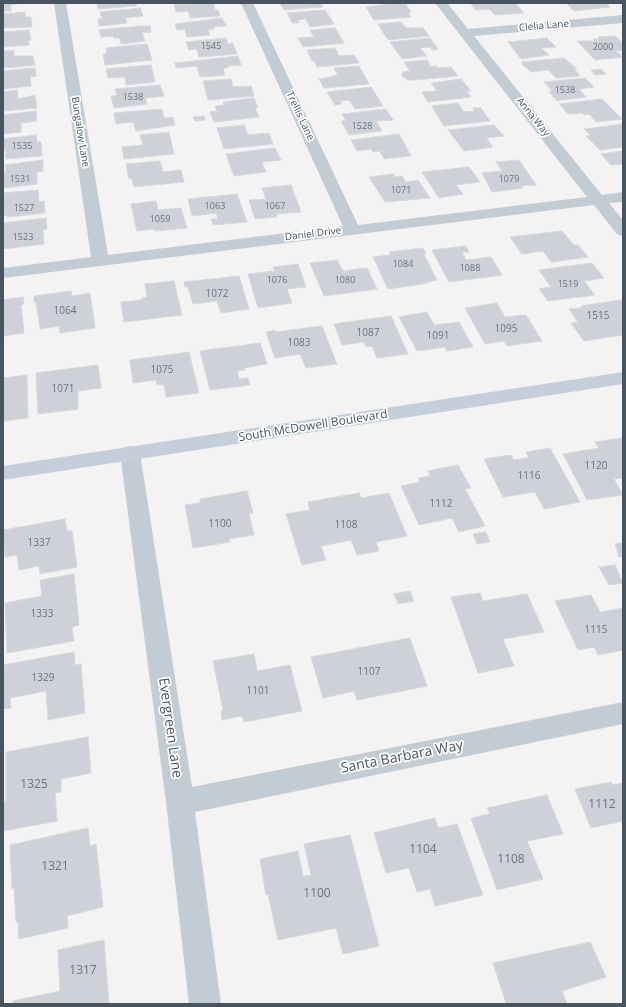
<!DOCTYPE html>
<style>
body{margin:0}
#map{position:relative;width:626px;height:1007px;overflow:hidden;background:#f4f2f2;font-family:"Open Sans",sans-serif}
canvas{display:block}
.frame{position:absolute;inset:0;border:4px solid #485561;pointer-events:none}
</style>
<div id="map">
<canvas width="626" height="1007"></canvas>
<div class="frame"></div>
</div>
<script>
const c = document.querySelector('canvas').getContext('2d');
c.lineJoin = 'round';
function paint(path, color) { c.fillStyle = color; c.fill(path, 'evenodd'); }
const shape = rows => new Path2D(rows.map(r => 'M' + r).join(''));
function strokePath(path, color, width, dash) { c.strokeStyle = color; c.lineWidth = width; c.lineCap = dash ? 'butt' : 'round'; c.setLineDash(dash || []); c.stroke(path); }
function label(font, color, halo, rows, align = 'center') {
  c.font = font + ' "Open Sans",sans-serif'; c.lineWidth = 3.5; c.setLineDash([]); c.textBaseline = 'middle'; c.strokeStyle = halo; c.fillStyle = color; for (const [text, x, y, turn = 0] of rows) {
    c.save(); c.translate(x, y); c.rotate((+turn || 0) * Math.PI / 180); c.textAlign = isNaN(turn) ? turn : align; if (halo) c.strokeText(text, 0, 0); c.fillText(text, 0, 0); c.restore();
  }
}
const building = shape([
 [3,3,21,3,11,5,11,11,3,11,3,3],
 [97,3,136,3,137,6,98,9,97,3],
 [213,3,215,10,218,10,220,16,190,18,188,11,176,12,174,5,213,3],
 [280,3,321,3,323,7,284,10,280,3],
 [398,3,405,3,411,12,408,13,411,17,374,20,366,7,398,3],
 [470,3,515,3,524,13,495,15,489,9,476,10,470,3],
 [566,3,606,3,610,7,574,11,566,3],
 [140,8,143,16,125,18,127,23,99,26,98,19,102,19,100,12,140,8],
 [325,10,334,24,310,27,306,19,298,20,299,23,292,23,287,13,325,10],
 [25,12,25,17,31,17,32,27,3,28,3,14,25,12],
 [222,18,226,26,213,27,214,29,208,30,210,35,187,37,185,29,177,30,175,24,222,18],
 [401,22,406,28,423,28,429,36,388,40,378,24,401,22],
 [141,26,150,26,151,32,142,33,145,41,121,44,120,38,114,38,113,36,101,37,99,30,141,26],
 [335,28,344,43,303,47,298,38,314,37,310,30,335,28],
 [29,30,31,40,28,40,29,45,3,47,3,32,29,30],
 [615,36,623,43,623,50,616,51,623,57,595,60,577,41,595,41,593,39,599,39,598,37,615,36],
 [226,38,228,44,233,43,237,54,199,57,197,49,189,50,186,42,226,38],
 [430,38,438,49,432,50,430,47,420,48,427,56,402,59,390,42,430,38],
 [547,38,556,47,541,48,549,55,521,59,508,42,547,38],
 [147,44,152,60,105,65,103,54,107,53,106,48,147,44],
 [335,48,339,56,354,55,359,63,317,67,314,61,312,61,307,50,335,48],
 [14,50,14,56,33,56,35,65,3,68,3,51,14,50],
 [238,56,241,65,228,66,228,68,223,68,225,75,200,77,197,66,176,68,175,63,238,56],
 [564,58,577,69,574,69,580,76,556,78,548,70,531,72,522,64,522,62,564,58],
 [427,60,431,67,437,66,438,68,451,67,458,76,415,80,408,80,402,76,403,72,410,71,404,62,427,60],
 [151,65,155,82,126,85,125,77,108,78,106,69,151,65],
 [359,66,369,84,324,88,319,79,332,77,332,76,338,75,334,68,359,66],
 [35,68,36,76,30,77,31,86,3,89,3,71,35,68],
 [601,69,606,74,595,75,591,70,601,69],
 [585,78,594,87,579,89,586,97,562,100,557,101,549,92,552,91,544,82,585,78],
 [231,79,233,87,251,86,254,96,208,100,203,81,231,79],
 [461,79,471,91,467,91,471,97,428,102,422,92,437,91,431,83,461,79],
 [160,85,164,96,145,98,147,104,114,108,111,96,117,95,115,89,160,85],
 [371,87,383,106,355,109,349,100,340,101,342,104,335,105,327,92,371,87],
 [17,90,18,99,35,95,37,108,3,111,3,92,17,90],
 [254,98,258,108,255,108,259,117,214,122,210,112,217,111,215,106,224,105,223,102,254,98],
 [602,99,622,119,596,122,589,114,584,115,582,113,568,114,559,104,602,99],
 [458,103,464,112,475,111,473,108,481,108,490,121,444,126,432,106,458,103],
 [162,109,164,118,173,117,175,125,136,131,133,122,116,124,114,113,162,109],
 [386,109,393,120,376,121,382,131,349,135,341,121,346,121,342,114,386,109],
 [36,111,37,121,21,123,21,132,3,134,3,115,36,111],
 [204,116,205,120,195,121,193,117,204,116],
 [623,124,623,147,600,150,586,136,590,135,584,129,623,124],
 [244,125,248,135,269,133,273,144,224,149,217,128,244,125],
 [494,125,504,136,486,138,493,147,464,151,448,130,494,125],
 [169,132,174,154,124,159,122,147,143,145,140,135,169,132],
 [399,134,411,156,384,159,380,151,373,152,371,149,357,151,351,140,399,134],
 [36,135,37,142,41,142,42,156,6,159,5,149,3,150,3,139,36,135],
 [275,148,281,160,262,162,266,172,234,176,226,154,275,148],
 [623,151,623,164,611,165,601,154,623,151],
 [43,160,43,171,37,172,37,184,3,188,3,173,6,173,5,165,43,160],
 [519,160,536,185,521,186,523,188,492,192,482,173,502,171,496,162,519,160],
 [160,161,163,172,181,170,184,182,134,187,132,179,129,179,126,164,160,161],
 [469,167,480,182,456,185,463,194,439,198,422,172,469,167],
 [393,174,395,177,402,176,406,182,418,180,430,198,385,202,369,177,393,174],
 [291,185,301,212,276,214,277,217,255,219,249,200,266,199,262,188,291,185],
 [38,190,39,202,44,201,45,213,7,217,7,215,3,216,3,193,38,190],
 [237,194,247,222,213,225,211,219,218,219,216,213,192,216,188,199,237,194],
 [156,201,158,210,181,208,187,228,155,231,154,229,137,231,131,204,156,201],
 [46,218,47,229,43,230,44,244,3,249,3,223,46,218],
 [562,231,574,245,578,245,588,257,551,262,543,251,522,254,510,237,562,231],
 [466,246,469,252,462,252,466,260,491,257,502,275,449,282,432,250,466,246],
 [423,248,426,254,424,254,437,280,428,282,428,283,388,289,373,257,390,255,389,252,423,248],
 [337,260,343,271,367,268,377,289,324,296,310,263,337,260],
 [592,263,604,278,584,281,595,295,548,301,539,289,551,287,539,270,592,263],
 [298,264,306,287,287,289,292,303,258,308,248,274,275,271,273,267,298,264],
 [239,276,249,309,221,313,217,301,193,304,188,287,185,287,184,282,239,276],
 [174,281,182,315,124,322,121,302,142,300,142,298,147,297,145,284,174,281],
 [71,291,72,296,90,293,95,328,60,333,59,326,40,329,36,302,34,302,34,296,71,291],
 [23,297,24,304,21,305,24,333,3,336,3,300,23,297],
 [621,300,623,302,623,335,584,341,571,323,578,322,569,309,582,308,581,306,621,300],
 [497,303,505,317,526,315,542,341,507,346,504,341,485,344,465,308,497,303],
 [427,312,434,325,459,322,473,347,447,351,445,347,417,351,399,317,427,312],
 [391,316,408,354,377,358,372,346,366,347,364,342,342,345,334,324,391,316],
 [322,326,337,364,306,368,300,354,275,358,266,332,275,330,275,332,322,326],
 [260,343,267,364,244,368,245,370,237,371,239,379,248,378,250,385,210,390,200,351,260,343],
 [189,352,199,393,166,397,164,384,157,385,156,380,133,383,130,360,189,352],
 [98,365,101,388,78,391,78,409,38,414,36,373,98,365],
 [27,375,28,418,3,421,3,378,27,375],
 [622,438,623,478,614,479,623,495,587,500,563,454,599,448,595,442,622,438],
 [550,448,580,502,544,509,535,492,503,497,484,459,511,455,514,460,529,458,526,452,550,448],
 [458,465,471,488,465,489,485,526,459,532,452,518,419,525,401,486,420,482,418,478,430,476,428,471,458,465],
 [247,491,253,513,249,513,254,535,229,539,230,542,193,548,185,505,200,503,200,499,247,491],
 [359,493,361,498,389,493,407,536,376,542,379,551,357,555,351,540,321,546,326,560,302,565,286,514,310,510,308,502,359,493],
 [65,519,67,531,72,531,77,567,40,574,39,566,19,570,17,555,5,557,3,530,65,519],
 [486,532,490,542,477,544,473,534,486,532],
 [623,543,623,556,619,557,615,544,623,543],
 [615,565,623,583,609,585,599,567,615,565],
 [74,574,79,625,72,627,74,641,7,653,5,603,42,596,40,580,74,574],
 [410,591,414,601,398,604,394,594,410,591],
 [480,593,483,601,527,594,544,632,503,639,514,666,478,673,451,597,480,593],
 [591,595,600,612,623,608,623,650,598,655,594,647,578,650,555,601,591,595],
 [410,638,427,686,357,700,354,691,323,698,311,657,410,638],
 [74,652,75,665,81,664,85,713,48,720,46,691,10,698,11,708,3,709,3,665,74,652],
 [254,654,257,671,290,665,302,711,244,722,242,716,222,720,221,711,223,710,213,661,254,654],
 [88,737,91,773,61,779,61,792,55,793,57,821,3,831,3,802,6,801,6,752,88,737],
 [611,782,612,785,623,783,623,821,591,828,575,789,611,782],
 [547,795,563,834,527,841,543,879,497,890,471,818,490,814,487,808,547,795],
 [435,818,438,828,457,824,483,895,435,906,430,889,417,892,409,868,386,873,374,833,435,818],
 [88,828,90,846,96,844,103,907,67,916,68,928,19,939,18,922,16,922,14,888,12,889,10,845,88,828],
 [350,835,379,946,343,954,336,928,278,940,268,894,266,895,260,859,298,851,303,876,311,875,304,844,350,835],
 [104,940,109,1004,13,1004,13,1001,60,991,58,950,104,940],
 [590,942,606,977,562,991,567,1004,506,1003,493,963,590,942]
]);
paint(building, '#ced1d7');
strokePath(building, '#d6d8de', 1);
paint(shape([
 [54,3,66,3,108,255,343,226,241,3,253,3,358,225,587,197,435,3,447,3,468,29,623,15,623,23,474,36,602,195,623,192,623,202,609,203,623,220,623,236,617,234,594,205,3,278,3,268,91,257,54,3],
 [130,446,137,448,140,453,192,787,623,702,623,724,195,812,221,1004,189,1004,166,802,120,453,123,448,130,446]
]), '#c2ccd4');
paint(shape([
 [623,372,623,384,3,480,3,466,623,372]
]), '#c4cfdb');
label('9px', '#6a747e', null, [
 ["1545",211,46],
 ["2000",603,47],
 ["1538",565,90],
 ["1538",133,97],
 ["1528",362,126],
 ["1535",22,146],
 ["1531",20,179],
 ["1079",509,179],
 ["1071",401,190],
 ["1063",215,206],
 ["1067",275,206],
 ["1527",24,208],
 ["1059",160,219],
 ["1523",23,237],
 ["1084",403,264],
 ["1088",470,268],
 ["1076",277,280],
 ["1080",345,280],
 ["1519",568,284]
]);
label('10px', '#485561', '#fff', [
 ["Clelia Lane",544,26,-5],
 ["Trellis Lane",300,116,65],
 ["Anna Way",533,117,51],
 ["Bungalow Lane",80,132,81],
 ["Daniel Drive",313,234,-7]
]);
label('10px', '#6a747e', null, [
 ["1072",217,294],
 ["1064",65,311],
 ["1515",598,316],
 ["1095",506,329],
 ["1087",368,333],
 ["1091",438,336],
 ["1083",299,343],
 ["1075",162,370],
 ["1071",63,389],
 ["1120",596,466],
 ["1116",529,476],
 ["1112",441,504],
 ["1100",220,524],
 ["1108",346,525],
 ["1337",39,543],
 ["1333",42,614],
 ["1115",596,630],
 ["1107",369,672],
 ["1329",43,678],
 ["1101",258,691]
]);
label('12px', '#485561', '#fff', [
 ["South McDowell Boulevard",313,426,-9]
]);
label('12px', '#6a747e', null, [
 ["1325",34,785],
 ["1112",602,805],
 ["1104",423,850],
 ["1108",511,860],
 ["1321",55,867],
 ["1100",317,894],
 ["1317",83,971]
]);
label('14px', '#485561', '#fff', [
 ["Evergreen Lane",170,728,82],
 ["Santa Barbara Way",402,757,-11]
]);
</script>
